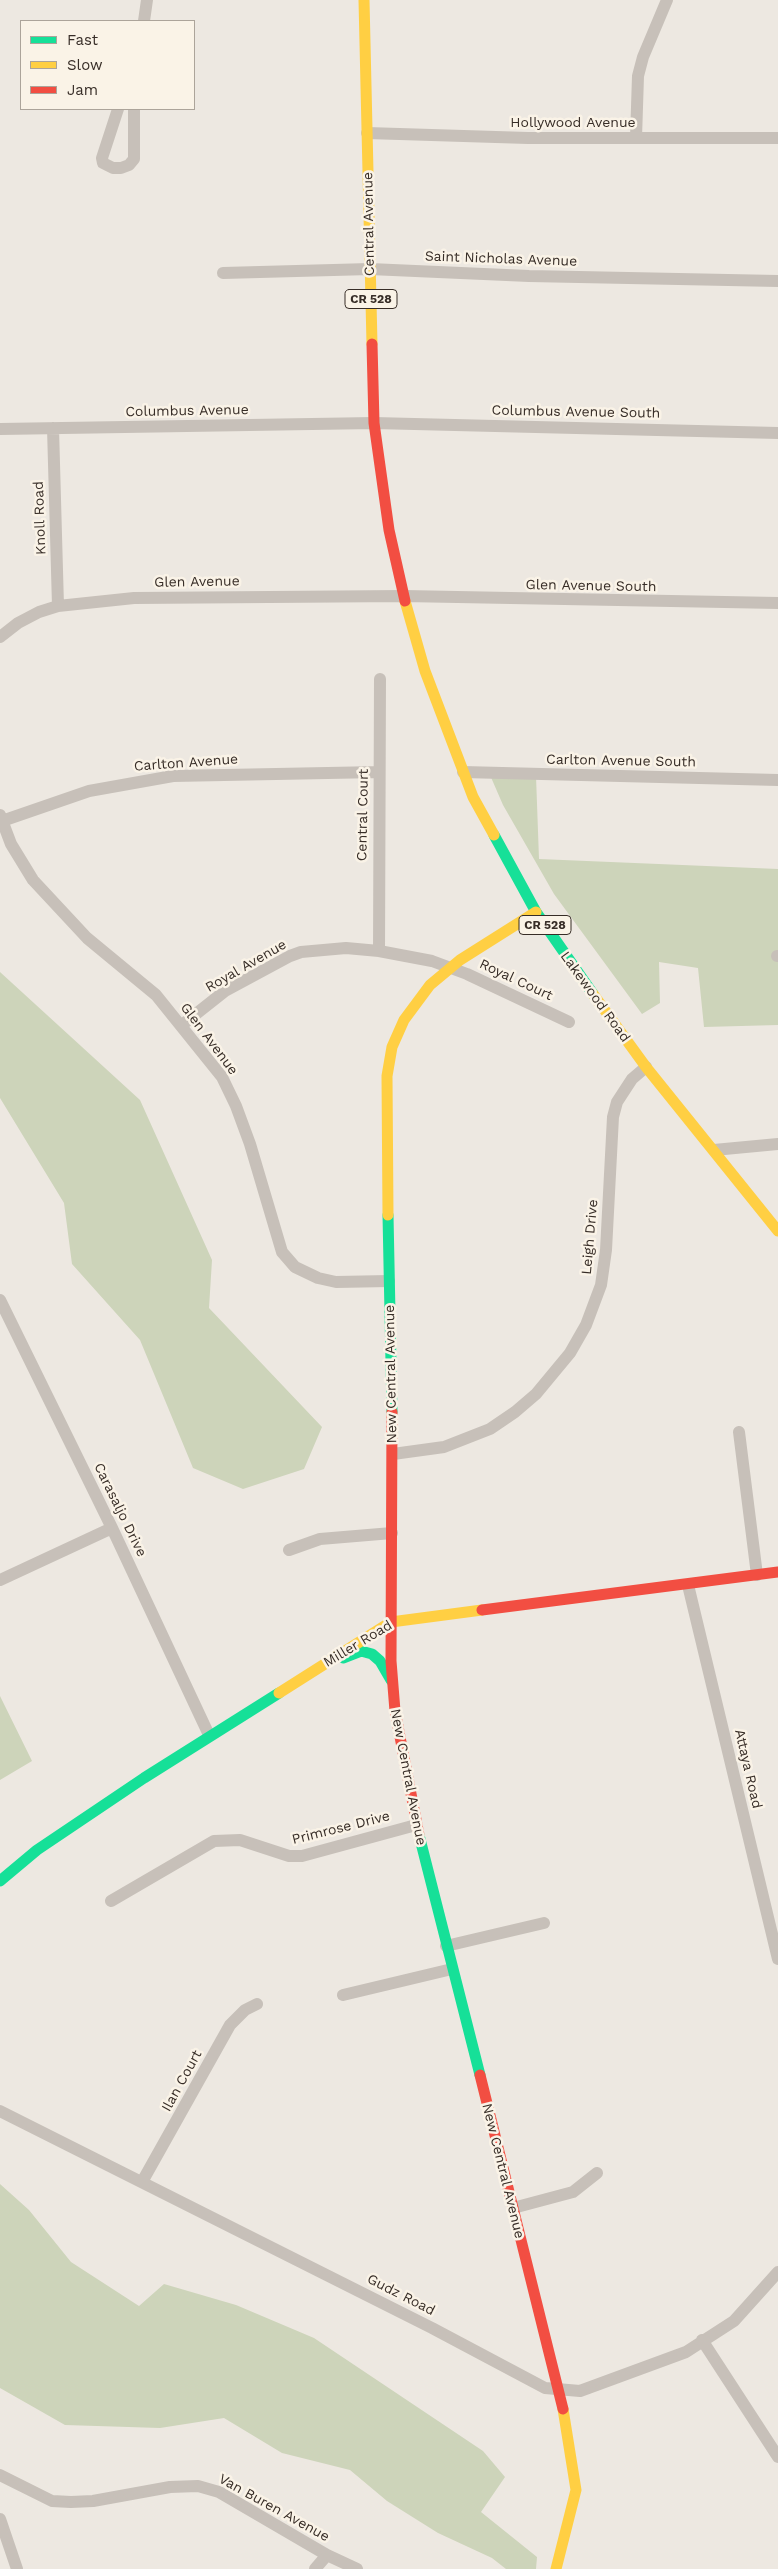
<!DOCTYPE html>
<style>
body{margin:0}
#map{position:relative;width:778px;height:2569px;overflow:hidden;background:#ede8e1;font-family:"Work Sans",sans-serif}
canvas{display:block}
.legend{position:absolute;left:20px;top:20px;width:175px;height:90px;box-sizing:border-box;background:#faf3e7;border:1px solid #aca49a;margin:0;padding:6px 9px;list-style:none;font-size:15px;color:#372d27}
.legend li{display:flex;align-items:center;gap:10px;height:25px}
.legend b{width:25px;border:1px solid #aca49a}
</style>
<div id="map">
<canvas width="778" height="2569"></canvas>
<ul class="legend">
<li><b style="height:6px;background:#16e098"></b>Fast</li>
<li><b style="height:6px;background:#ffcf43"></b>Slow</li>
<li><b style="height:6px;background:#f24e42"></b>Jam</li>
</ul>
</div>
<script>
const c = document.querySelector('canvas').getContext('2d');
c.lineJoin = 'round';
function paint(path, color) { c.fillStyle = color; c.fill(path, 'evenodd'); }
const shape = rows => new Path2D(rows.map(r => 'M' + r).join(''));
function strokePath(path, color, width, dash) { c.strokeStyle = color; c.lineWidth = width; c.lineCap = dash ? 'butt' : 'round'; c.setLineDash(dash || []); c.stroke(path); }
function label(font, color, halo, rows, align = 'center') {
  c.font = font + ' "Work Sans",sans-serif'; c.lineWidth = 5; c.setLineDash([]); c.textBaseline = 'middle'; c.strokeStyle = halo; c.fillStyle = color; for (const [text, x, y, turn = 0] of rows) {
    c.save(); c.translate(x, y); c.rotate((+turn || 0) * Math.PI / 180); c.textAlign = isNaN(turn) ? turn : align; if (halo) c.strokeText(text, 0, 0); c.fillText(text, 0, 0); c.restore();
  }
}
paint(shape([
 [490,775,536,776,539,859,778,869,778,1025,704,1027,698,968,659,962,660,1003,642,1014,554,894,503,805],
 [0,972,140,1100,212,1260,209,1308,322,1427,304,1469,243,1489,193,1468,140,1340,72,1264,64,1203,0,1098],
 [0,1696,32,1761,0,1780],
 [0,2184,29,2210,71,2262,139,2306,164,2284,236,2305,314,2338,483,2451,505,2477,481,2512,537,2557,536,2569,506,2569,492,2558,438,2533,387,2501,350,2470,282,2453,224,2418,160,2428,65,2425,0,2388]
]), '#cdd4ba');
strokePath(shape([
 [144,21,147,0],
 [118,109,102,158,103,163,113,168,121,168,129,165,134,159,134,109],
 [367,133,528,138,778,138],
 [636,138,638,76,643,57,667,0],
 [223,273,370,269,529,276,778,281],
 [53,428,58,606],
 [0,429,374,423,778,433],
 [0,637,18,623,39,612,58,606,134,598,404,596,778,603],
 [463,772,778,780],
 [0,815,11,844,33,880,87,938,156,995,222,1077,236,1106,250,1144,282,1252,295,1267,318,1278,336,1282,389,1281],
 [2,821,89,791,173,776,379,772],
 [379,951,380,679],
 [777,956,778,956],
 [182,1025,225,991,290,956,301,952,346,948,379,951,432,961,467,974,569,1022],
 [714,1150,778,1144],
 [0,1300,112,1528,209,1735],
 [739,1432,757,1575],
 [393,1454,444,1447,490,1429,515,1412,536,1394,570,1353,586,1325,601,1285,606,1250,613,1117,617,1102,632,1079,646,1067],
 [289,1550,320,1539,392,1533],
 [0,1580,112,1528],
 [688,1585,778,1959],
 [111,1901,214,1841,240,1840,289,1856,302,1856,416,1825],
 [446,1946,544,1923],
 [343,1995,452,1969],
 [0,2111,432,2328,545,2388,580,2391,686,2352,734,2321,778,2272],
 [142,2182,230,2025,245,2010,257,2004],
 [513,2208,573,2192,597,2173],
 [702,2340,778,2457],
 [0,2475,52,2501,71,2502,93,2501,170,2487,198,2486,219,2492,327,2555,357,2569],
 [0,2519,17,2569],
 [315,2569,327,2555]
]), '#c7c0b9', 12);
strokePath(shape([
 [494,835,536,912,593,994],
 [388,1215,392,1412],
 [343,1658,361,1651,372,1654,380,1661,391,1680],
 [419,1835,480,2075],
 [0,1881,37,1850,144,1778,279,1693]
]), '#16e098', 11);
strokePath(shape([
 [364,0,372,344],
 [405,601,425,671,473,797,494,835],
 [593,994,646,1067,778,1231],
 [388,1215,387,1076,392,1047,404,1020,430,985,460,960,536,912],
 [279,1693,391,1622,482,1610],
 [556,2569,576,2490,563,2409]
]), '#ffcf43', 11);
strokePath(shape([
 [372,344,374,423,389,530,405,601],
 [392,1412,391,1661,395,1711,419,1835],
 [482,1610,778,1572],
 [480,2075,563,2409]
]), '#f24e42', 11);
for (const [x, y, w] of [
 [371,299,52],
 [545,925,52]
]) { const box = new Path2D(); box.roundRect(x - w / 2, y - 9.5, w, 19, 4); c.fillStyle = '#faf3e7'; c.fill(box); strokePath(box, '#372d27', 1); }
label('bold 12px', '#372d27', null, [
 ["CR 528",371,299],
 ["CR 528",545,925]
]);
label('14px', '#372d27', '#faf3e7', [
 ["Hollywood Avenue",573,123],
 ["Central Avenue",369,224,-91],
 ["Saint Nicholas Avenue",501,259,2],
 ["Columbus Avenue",187,411,-1],
 ["Columbus Avenue South",576,412,1],
 ["Knoll Road",40,518,-92],
 ["Glen Avenue",197,582,-1],
 ["Glen Avenue South",591,586,1],
 ["Carlton Avenue South",621,761,1],
 ["Carlton Avenue",186,763,-4],
 ["Central Court",363,815,-89],
 ["Royal Avenue",246,966,-30],
 ["Royal Court",516,980,25],
 ["Lakewood Road",595,997,54],
 ["Glen Avenue",209,1039,53],
 ["Leigh Drive",590,1237,-85],
 ["New Central Avenue",391,1374,-91],
 ["Carasaljo Drive",120,1510,64],
 ["Miller Road",358,1644,-31],
 ["Attaya Road",748,1769,77],
 ["New Central Avenue",408,1777,79],
 ["Primrose Drive",341,1828,-14],
 ["Ilan Court",182,2081,-61],
 ["New Central Avenue",503,2171,76],
 ["Gudz Road",401,2295,27],
 ["Van Buren Avenue",274,2508,29]
]);
</script>
